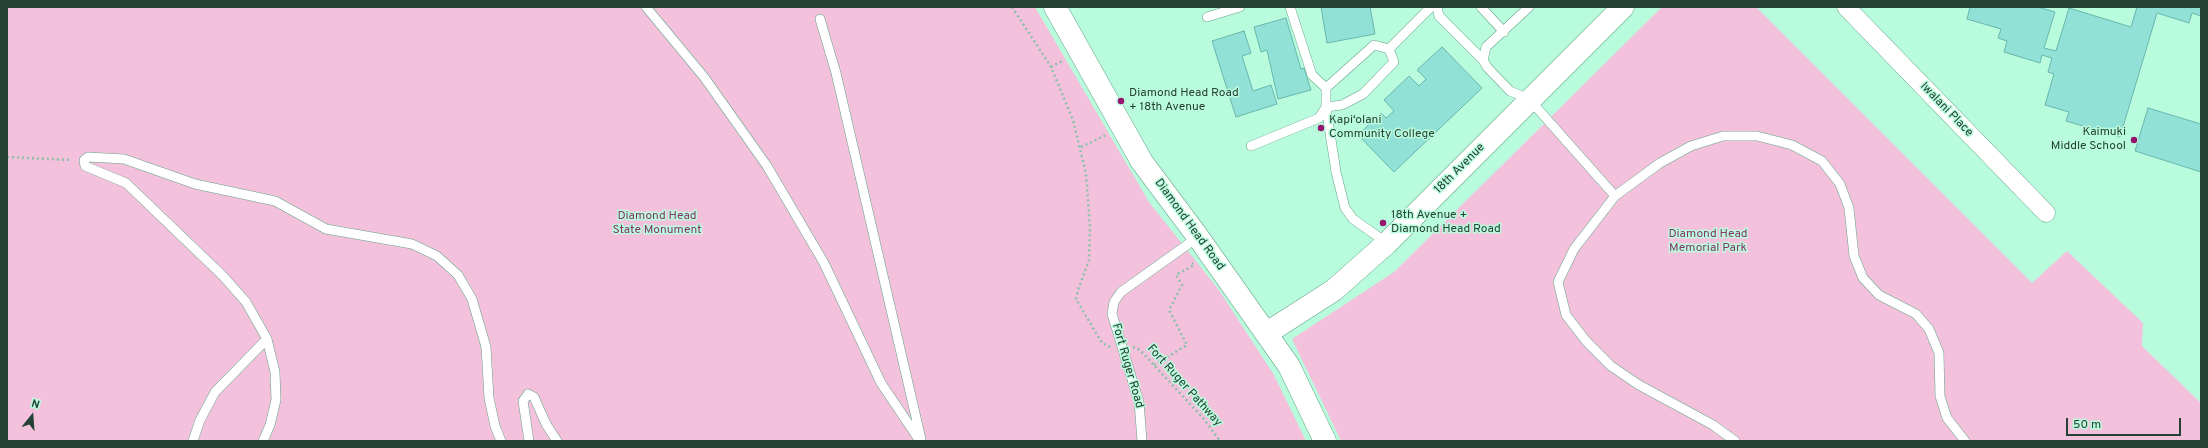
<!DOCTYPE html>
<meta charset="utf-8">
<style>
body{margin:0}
#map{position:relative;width:2208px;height:448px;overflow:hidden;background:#b9fcdd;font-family:Overpass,sans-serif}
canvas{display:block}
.frame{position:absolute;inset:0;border:8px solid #264135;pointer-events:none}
.north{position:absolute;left:12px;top:396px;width:40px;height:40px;-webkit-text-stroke:3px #b9fcdd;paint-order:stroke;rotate:17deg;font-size:11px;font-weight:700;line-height:16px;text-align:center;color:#264135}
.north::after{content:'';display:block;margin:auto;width:14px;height:18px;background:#264135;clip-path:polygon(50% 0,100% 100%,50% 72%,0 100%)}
.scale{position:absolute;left:2066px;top:418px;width:115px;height:18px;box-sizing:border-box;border:2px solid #264135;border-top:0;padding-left:5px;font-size:12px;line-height:14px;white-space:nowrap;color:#264135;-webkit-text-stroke:3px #b9fcdd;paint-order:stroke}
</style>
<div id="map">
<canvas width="2208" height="448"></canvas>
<div class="frame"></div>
<div class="north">N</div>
<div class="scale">50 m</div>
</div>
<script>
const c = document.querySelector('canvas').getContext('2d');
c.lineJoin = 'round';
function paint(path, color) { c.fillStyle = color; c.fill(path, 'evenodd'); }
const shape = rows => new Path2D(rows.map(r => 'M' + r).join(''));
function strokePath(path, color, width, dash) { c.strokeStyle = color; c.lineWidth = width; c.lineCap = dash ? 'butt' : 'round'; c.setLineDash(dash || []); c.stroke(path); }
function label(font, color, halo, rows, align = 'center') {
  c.font = font + ' Overpass,sans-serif'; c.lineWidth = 3; c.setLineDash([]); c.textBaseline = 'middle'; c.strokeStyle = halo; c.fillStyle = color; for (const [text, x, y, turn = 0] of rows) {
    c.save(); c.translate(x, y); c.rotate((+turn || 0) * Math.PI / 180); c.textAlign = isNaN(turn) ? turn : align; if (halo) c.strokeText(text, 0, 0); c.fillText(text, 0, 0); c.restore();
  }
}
paint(shape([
 [7,7,1035,7,1149,202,1219,290,1274,375,1306,441,7,441],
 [1662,7,1756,7,2032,283,2067,251,2143,323,2142,346,2201,403,2201,441,1341,441,1292,339,1394,272]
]), '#f4c1dd');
const building = shape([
 [1321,7,1370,7,1375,34,1327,43,1321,7],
 [1970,7,2038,7,2055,12,2044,48,2056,51,2069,8,2131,27,2137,7,2201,7,2201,16,2192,13,2189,23,2157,13,2120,137,2066,121,2069,112,2045,105,2054,74,2048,72,2052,58,2042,55,2040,63,2004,52,2007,41,1998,38,2001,29,1967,19,1970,7],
 [1286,18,1301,69,1304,68,1311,90,1278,99,1267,50,1261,52,1254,27,1286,18],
 [1244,31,1251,53,1242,56,1253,91,1271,85,1277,104,1236,117,1212,41,1244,31],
 [1442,47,1482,88,1394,172,1358,135,1381,113,1386,118,1394,111,1384,100,1409,76,1419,86,1426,79,1417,70,1442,47],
 [2148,108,2201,124,2201,172,2135,151,2148,108]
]);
paint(building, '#92e1d6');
strokePath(building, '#68b6ac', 1);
const lane = shape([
 [646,7,704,77,767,166,824,263,881,383,920,441],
 [1290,7,1312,75,1326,88,1374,45,1389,49,1431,7],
 [1437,7,1439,16,1483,60],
 [1481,7,1504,32],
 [1529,7,1486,47,1483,60,1487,67,1510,91,1529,99,1615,196,1660,163,1691,146,1723,136,1757,136,1792,145,1822,161,1840,184,1849,208,1854,256,1863,278,1879,295,1916,314,1929,329,1939,353,1940,396,1947,418,1965,441],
 [1207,17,1240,7],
 [820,19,836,73,921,439],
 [1326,88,1326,107,1336,172,1345,208,1353,219,1387,243],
 [1251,146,1319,118,1326,107,1342,105,1363,94,1394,62,1389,49],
 [1615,196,1574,249,1558,282,1566,315,1586,341,1611,366,1639,385,1713,425,1735,441],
 [193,441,200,420,215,392,267,339,246,302,223,276,126,183,85,166,84,160,88,157,124,159,195,184,275,201,326,229,412,244,437,256,458,275,472,299,486,347,489,398,495,426,501,441],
 [263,441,270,425,276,400,275,372,267,339],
 [529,441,523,401,528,394,534,397,546,424,557,441],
 [1142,441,1139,402,1112,314,1114,302,1121,292,1198,237]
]);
const street = shape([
 [1846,7,2046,213]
]);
const secondary = shape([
 [1055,7,1142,162,1198,237,1289,366,1325,441],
 [1267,333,1334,290,1387,243,1623,7]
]);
strokePath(lane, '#64a488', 10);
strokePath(street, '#64a488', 19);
strokePath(secondary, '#64a488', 23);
strokePath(shape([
 [1012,7,1051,67,1073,120,1086,174,1090,227,1089,260,1078,290,1076,299,1102,343,1110,347],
 [1051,67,1064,60],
 [1081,147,1106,135],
 [7,157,72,160],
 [1133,347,1140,350,1203,418,1220,441],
 [1154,365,1187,345,1169,310,1182,285,1176,275,1194,265,1192,263]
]), '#8bc1a8', 2.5, [2, 3]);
strokePath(lane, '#fff', 9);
strokePath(street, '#fff', 18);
strokePath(secondary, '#fff', 22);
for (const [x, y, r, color] of [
 [1121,101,4,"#95156e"],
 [1321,128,4,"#95156e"],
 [2134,140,4,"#95156e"],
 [1383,223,4,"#95156e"]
]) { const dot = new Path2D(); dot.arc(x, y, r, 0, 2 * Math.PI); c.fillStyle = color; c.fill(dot); strokePath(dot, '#b9fcdd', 1.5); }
label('12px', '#264135', '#b9fcdd', [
 ["Diamond Head Road",1129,94],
 ["+ 18th Avenue",1129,108],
 ["Kapi‘olani",1329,121],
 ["Community College",1329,135],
 ["Kaimuki",2126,133,"right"],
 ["Middle School",2126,147,"right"],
 ["18th Avenue +",1391,216],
 ["Diamond Head Road",1391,230]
], 'left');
label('12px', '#264135', '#b9fcdd', [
 ["Iwalani Place",1946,110,46],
 ["18th Avenue",1460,169,-45],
 ["Diamond Head Road",1189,225,54],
 ["Fort Ruger Road",1127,366,74],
 ["Fort Ruger Pathway",1184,386,48]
]);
label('12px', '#843767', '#b9fcdd', [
 ["Diamond Head",657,217],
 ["State Monument",657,231],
 ["Diamond Head",1708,235],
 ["Memorial Park",1708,249]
]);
</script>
